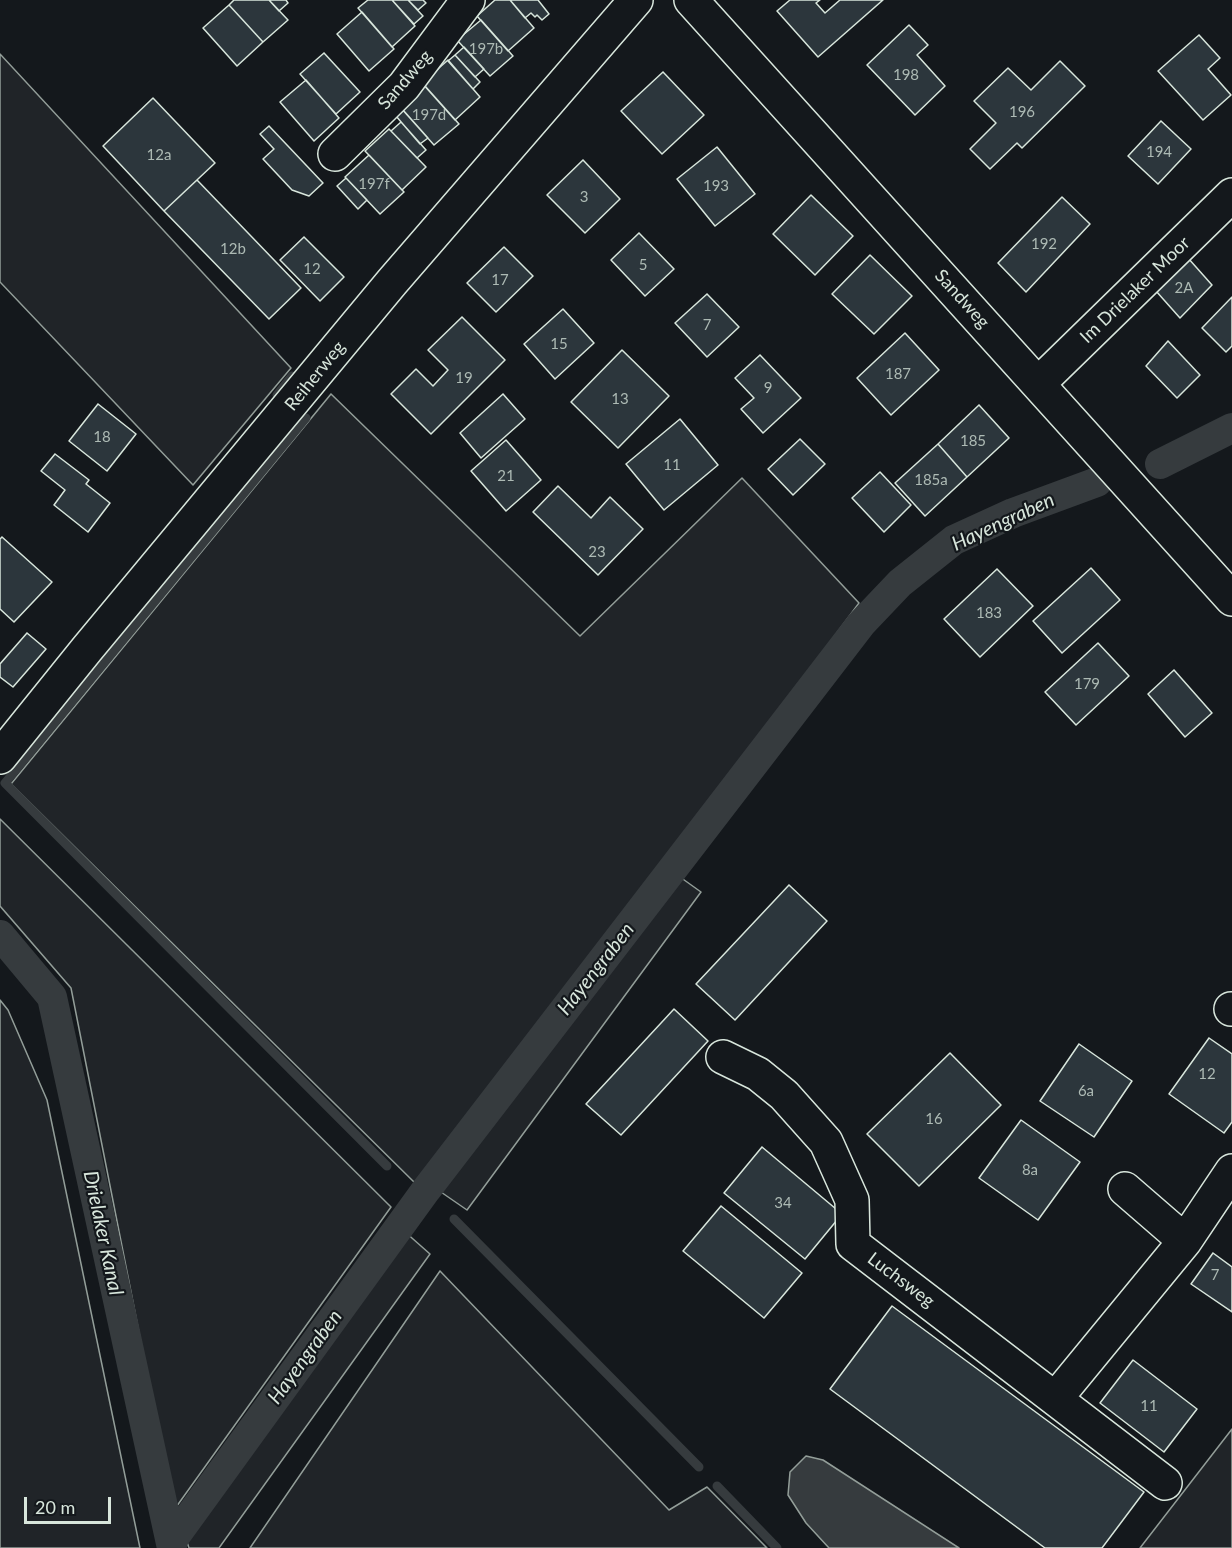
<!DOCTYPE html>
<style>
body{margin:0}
#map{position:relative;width:1232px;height:1548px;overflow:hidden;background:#14181c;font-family:Lato,sans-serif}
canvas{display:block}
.scale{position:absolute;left:24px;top:1497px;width:87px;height:27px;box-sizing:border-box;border:3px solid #d8e6dc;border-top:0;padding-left:8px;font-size:18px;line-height:21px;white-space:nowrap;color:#d8e6dc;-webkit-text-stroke:4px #14181c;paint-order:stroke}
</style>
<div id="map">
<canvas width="1232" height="1548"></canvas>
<div class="scale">20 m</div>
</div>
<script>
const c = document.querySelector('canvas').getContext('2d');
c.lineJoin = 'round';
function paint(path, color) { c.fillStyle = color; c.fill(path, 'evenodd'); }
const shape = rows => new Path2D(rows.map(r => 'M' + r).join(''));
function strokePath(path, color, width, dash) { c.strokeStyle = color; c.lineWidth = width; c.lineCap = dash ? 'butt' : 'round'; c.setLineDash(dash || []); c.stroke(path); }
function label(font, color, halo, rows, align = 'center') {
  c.font = font + ' Lato,sans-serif'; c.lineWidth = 4.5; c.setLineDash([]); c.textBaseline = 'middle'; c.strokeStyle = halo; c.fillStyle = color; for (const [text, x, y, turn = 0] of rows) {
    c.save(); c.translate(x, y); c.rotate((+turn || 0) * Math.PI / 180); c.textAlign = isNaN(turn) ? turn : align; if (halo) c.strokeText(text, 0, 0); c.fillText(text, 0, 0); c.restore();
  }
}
const green = shape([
 [0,54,291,368,193,485,0,282,0,54],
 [331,394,580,636,742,478,859,603,797,687,740,772,415,1183,11,784,331,394],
 [0,819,391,1207,174,1510,71,988,0,906,0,819],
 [680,877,701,892,467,1210,438,1190,680,877],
 [0,1000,8,1010,47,1100,140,1548,0,1548,0,1000],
 [404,1231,430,1254,219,1548,189,1548,187,1542,202,1514,404,1231],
 [440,1271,669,1510,707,1487,767,1548,250,1548,440,1271],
 [1232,1429,1232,1548,1140,1548,1232,1429]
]);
paint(green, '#202428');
strokePath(green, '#939e99', 1.5);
const water = shape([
 [806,1456,823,1460,959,1548,829,1548,806,1523,788,1495,790,1472,806,1456]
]);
paint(water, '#363b3e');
strokePath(water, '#939e99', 1.5);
strokePath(shape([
 [277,395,292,376],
 [306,418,5,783,387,1166],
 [454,1219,699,1467],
 [717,1486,777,1548]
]), '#363b3e', 9);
strokePath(shape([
 [1160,464,1232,428],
 [0,935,52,997,172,1548],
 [171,1542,426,1190,861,624,900,583,954,540,1013,513,1097,482]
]), '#363b3e', 30);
const building = shape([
 [234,0,269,0,288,20,263,42,229,5,234,0],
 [269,0,286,0,288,3,279,11,269,0],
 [368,0,392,0,415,26,392,47,358,8,368,0],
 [392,0,408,0,423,16,414,24,392,0],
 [408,0,423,0,426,3,418,10,408,0],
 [495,0,510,0,534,28,508,51,477,16,495,0],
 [510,0,538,0,549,14,542,20,537,15,535,17,531,13,525,18,510,0],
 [790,0,820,0,816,3,825,13,840,0,883,0,818,57,777,11,790,0],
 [229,5,263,42,237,66,203,28,229,5],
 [362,12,394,49,369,71,337,34,362,12],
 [481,20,513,56,490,76,457,40,481,20],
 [909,25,928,45,917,55,945,86,915,115,867,65,909,25],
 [1199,35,1220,58,1208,69,1231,95,1203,120,1158,71,1199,35],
 [464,47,484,69,475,77,455,55,464,47],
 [324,53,360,92,336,114,300,74,324,53],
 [455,55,480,82,473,89,448,61,455,55],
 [448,60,480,97,455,120,422,83,448,60],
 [1060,61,1085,86,1022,148,1017,143,990,169,970,149,996,123,974,101,1008,68,1031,90,1060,61],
 [663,72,704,115,662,154,621,111,663,72],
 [306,80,339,118,314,141,280,102,306,80],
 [425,86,459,124,434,145,401,108,425,86],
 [153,98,215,163,164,211,103,146,153,98],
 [403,110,428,138,420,144,396,116,403,110],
 [1161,121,1191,149,1158,184,1128,156,1161,121],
 [401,122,426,150,417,158,391,131,401,122],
 [269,126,323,183,309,196,292,190,263,159,274,149,260,134,269,126],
 [389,129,426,167,402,190,365,151,389,129],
 [717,147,755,194,715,226,677,179,717,147],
 [369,155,404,192,380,214,345,177,369,155],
 [583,160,620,199,585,233,547,195,583,160],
 [346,178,367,200,358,209,337,186,346,178],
 [197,180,301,288,269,319,164,211,197,180],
 [811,195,853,236,815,275,773,234,811,195],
 [1062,197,1090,224,1026,292,998,263,1062,197],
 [639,233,674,269,645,296,611,260,639,233],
 [304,237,344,277,320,301,280,260,304,237],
 [504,247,533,276,496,312,467,283,504,247],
 [870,255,912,296,874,334,832,294,870,255],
 [1188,258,1212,285,1180,318,1156,291,1188,258],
 [707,294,739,327,707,357,675,323,707,294],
 [1232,297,1232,346,1226,352,1202,328,1232,297],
 [563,309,594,343,555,379,524,344,563,309],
 [462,317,505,360,431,434,391,394,416,369,433,386,448,370,428,350,462,317],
 [905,333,939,370,891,415,857,378,905,333],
 [1168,341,1200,375,1177,398,1146,366,1168,341],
 [622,350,669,396,618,448,571,402,622,350],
 [760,355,801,398,763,433,741,409,754,398,735,378,760,355],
 [503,394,525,419,481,458,460,433,503,394],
 [98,404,136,434,107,471,69,441,98,404],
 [979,405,1009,438,967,477,938,444,979,405],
 [680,419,718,465,664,510,626,464,680,419],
 [800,439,825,464,793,495,768,469,800,439],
 [506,440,541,480,506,511,471,471,506,440],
 [938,444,967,477,925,516,895,483,938,444],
 [55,454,89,480,86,484,110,503,88,532,54,505,65,490,41,471,55,454],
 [880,472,911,505,884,532,852,498,880,472],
 [558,486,591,518,610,497,643,529,598,575,533,512,558,486],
 [2,537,52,582,14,622,0,609,0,539,2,537],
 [1091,568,1120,600,1062,653,1033,621,1091,568],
 [997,569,1033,606,980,657,944,619,997,569],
 [27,633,46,649,13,687,0,677,0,664,27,633],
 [1098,643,1129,676,1076,725,1045,692,1098,643],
 [1174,670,1212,713,1185,737,1148,694,1174,670],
 [789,885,827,921,735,1020,696,984,789,885],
 [674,1009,708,1041,621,1135,586,1104,674,1009],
 [1209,1038,1232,1054,1232,1122,1224,1133,1169,1094,1209,1038],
 [1079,1044,1132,1081,1094,1137,1040,1101,1079,1044],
 [950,1053,1001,1105,919,1186,867,1134,950,1053],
 [1021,1120,1080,1162,1038,1220,979,1178,1021,1120],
 [762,1147,842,1214,805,1259,724,1193,762,1147],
 [721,1206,802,1273,764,1318,683,1251,721,1206],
 [1213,1253,1232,1267,1232,1312,1191,1284,1213,1253],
 [892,1306,1144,1492,1102,1548,1045,1548,830,1389,892,1306],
 [1133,1360,1197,1409,1164,1452,1100,1403,1133,1360]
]);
paint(building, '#2c363c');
strokePath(building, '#d8e6dc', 1.5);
const minor = shape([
 [691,0,1232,599],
 [335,154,404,86,468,0],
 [1038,384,1232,195],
 [0,757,87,649,392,282,636,0],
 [1231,1009,1232,1009],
 [723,1057,758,1074,784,1095,826,1142,852,1200,853,1244,1165,1483],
 [1125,1189,1185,1241],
 [1056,1398,1185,1241,1232,1171]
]);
strokePath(minor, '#d8e6dc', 36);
strokePath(minor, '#14181c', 33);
label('15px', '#adbab4', null, [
 ["197b",486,49],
 ["198",906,75],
 ["196",1022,112],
 ["197d",429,115],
 ["194",1159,152],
 ["12a",159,155],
 ["197f",374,184],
 ["193",716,186],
 ["3",584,197],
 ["192",1044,244],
 ["12b",233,249],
 ["5",643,265],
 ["12",312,269],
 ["17",500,280],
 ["2A",1184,288],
 ["7",707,325],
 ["15",559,344],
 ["187",898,374],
 ["19",464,378],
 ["9",768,388],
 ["13",620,399],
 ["18",102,437],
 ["185",973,441],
 ["11",672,465],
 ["21",506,476],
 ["185a",931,480],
 ["23",597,552],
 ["183",989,613],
 ["179",1087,684],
 ["12",1207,1074],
 ["6a",1086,1091],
 ["16",934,1119],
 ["8a",1030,1170],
 ["34",783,1203],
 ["7",1215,1275],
 ["11",1149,1406]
]);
label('18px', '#d8e6dc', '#14181c', [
 ["Sandweg",405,80,-49],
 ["Im Drielaker Moor",1135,290,-44],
 ["Sandweg",962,299,48],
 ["Reiherweg",315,376,-51],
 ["Luchsweg",901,1280,37]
]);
label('italic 20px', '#d8e6dc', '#14181c', [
 ["Hayengraben",1003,522,-25],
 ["Hayengraben",596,969,-52],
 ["Drielaker Kanal",103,1233,78],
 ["Hayengraben",305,1357,-54]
]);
</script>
